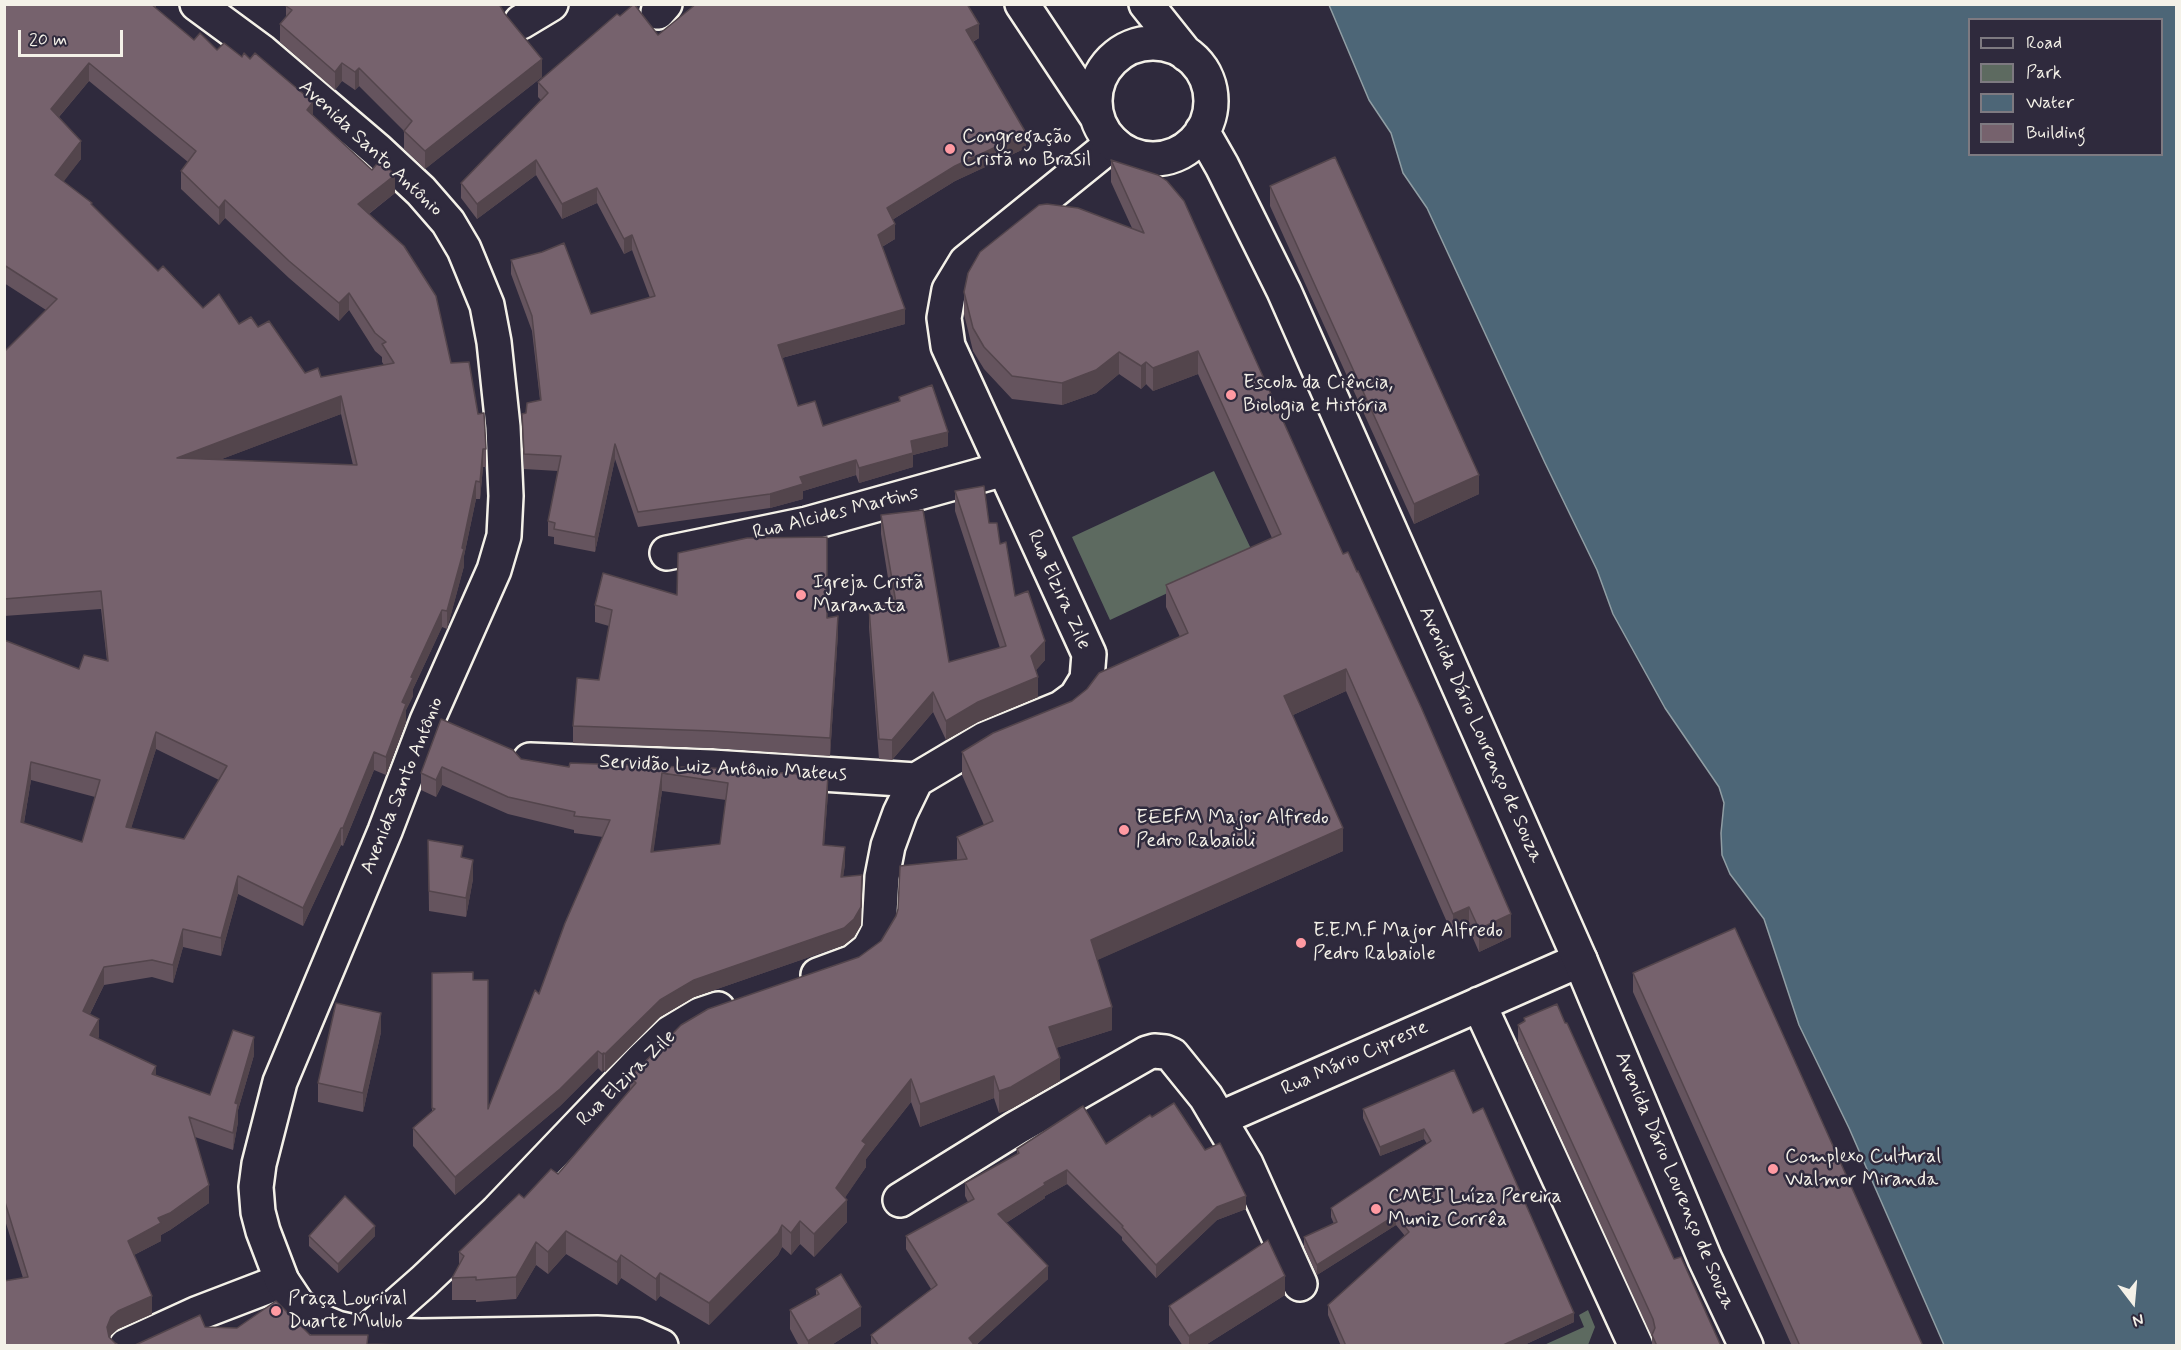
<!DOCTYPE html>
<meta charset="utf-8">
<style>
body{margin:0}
#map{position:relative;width:2181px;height:1350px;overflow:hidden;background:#2f2a3d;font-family:Mynerve,sans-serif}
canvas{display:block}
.frame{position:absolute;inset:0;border:6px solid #f4f1e8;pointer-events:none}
.legend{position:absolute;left:1968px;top:18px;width:195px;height:138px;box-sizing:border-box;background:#2f2a3d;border:2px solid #7e7a81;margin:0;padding:8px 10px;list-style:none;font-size:18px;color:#f4f1e8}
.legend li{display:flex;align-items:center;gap:12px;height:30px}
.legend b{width:30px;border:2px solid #7e7a81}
.north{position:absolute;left:2103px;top:1272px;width:60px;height:60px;-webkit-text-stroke:4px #2f2a3d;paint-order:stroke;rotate:164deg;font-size:16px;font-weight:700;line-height:24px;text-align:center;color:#f4f1e8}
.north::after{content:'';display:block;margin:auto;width:21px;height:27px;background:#f4f1e8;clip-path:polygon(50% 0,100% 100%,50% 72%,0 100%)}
.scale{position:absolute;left:18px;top:30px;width:105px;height:27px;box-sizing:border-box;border:3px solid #f4f1e8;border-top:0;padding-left:8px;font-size:18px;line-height:21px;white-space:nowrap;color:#f4f1e8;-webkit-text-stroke:4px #2f2a3d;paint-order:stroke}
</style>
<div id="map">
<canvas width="2181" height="1350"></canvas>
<div class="frame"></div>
<ul class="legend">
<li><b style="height:8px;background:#2f2a3d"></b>Road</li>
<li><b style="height:16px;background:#5d6a60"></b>Park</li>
<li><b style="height:16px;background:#4d6677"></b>Water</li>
<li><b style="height:16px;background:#76626d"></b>Building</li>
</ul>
<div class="north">N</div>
<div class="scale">20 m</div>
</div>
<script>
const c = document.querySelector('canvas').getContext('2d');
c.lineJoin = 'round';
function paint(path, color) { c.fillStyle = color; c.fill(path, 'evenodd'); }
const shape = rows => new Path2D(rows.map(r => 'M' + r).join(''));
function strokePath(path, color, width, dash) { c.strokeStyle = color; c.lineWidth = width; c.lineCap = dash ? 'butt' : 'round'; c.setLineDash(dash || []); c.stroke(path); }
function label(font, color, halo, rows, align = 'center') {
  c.font = font + ' Mynerve,sans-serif'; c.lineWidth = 5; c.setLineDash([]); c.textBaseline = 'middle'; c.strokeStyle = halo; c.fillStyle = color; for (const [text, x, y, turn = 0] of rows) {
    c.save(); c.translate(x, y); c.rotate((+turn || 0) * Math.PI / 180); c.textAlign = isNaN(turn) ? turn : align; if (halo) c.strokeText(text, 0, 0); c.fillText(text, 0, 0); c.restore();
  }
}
paint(shape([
 [1214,471,1253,553,1110,620,1072,537],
 [1588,1310,1595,1327,1588,1345,1544,1345,1584,1327,1579,1315]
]), '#5d6a60');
const water = shape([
 [1329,5,2176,5,2176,1345,1944,1345,1849,1128,1799,1025,1764,919,1730,874,1722,855,1721,833,1724,803,1719,787,1665,708,1613,614,1597,570,1545,463,1427,208,1403,173,1391,133,1369,100,1329,5],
 [1970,20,2162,20,2162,154,1970,154,1970,20]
]);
paint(water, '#4d6677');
strokePath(water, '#909ea4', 1.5);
const minor = shape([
 [658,12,665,4],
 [521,22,551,4],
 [667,553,807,524,1004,469],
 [530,760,712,767,916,780],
 [818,975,853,962,869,949,879,930,882,877,888,846,900,813,916,780,985,739,1061,708,1076,697,1087,679,1089,654,948,346,944,318,949,290,966,262,1113,143],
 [1479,1004,1636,1346],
 [1219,1119,1246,1164,1300,1284],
 [900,1200,1016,1128,1147,1053,1154,1051,1165,1052,1172,1055,1206,1097,1219,1119,1580,960],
 [364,1334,423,1282,497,1212,642,1060,670,1033,700,1015,718,1009],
 [126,1346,196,1314,282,1281]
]);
const tertiary = shape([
 [197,4,261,51,377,150,421,191,448,222,464,249,487,305,494,342,503,427,506,496,504,536,494,570,427,721,385,831,280,1082,259,1164,256,1187,258,1212,263,1231,282,1281,298,1305,318,1320,337,1328,364,1334,421,1336,597,1333,636,1335,661,1346],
 [1022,4,1097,117],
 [1146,4,1186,54],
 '1095 101a58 58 0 1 1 116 0a58 58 0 1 1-116 0Z',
 [1202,131,1222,166,1284,291,1580,960,1705,1259,1746,1346]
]);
strokePath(minor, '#f4f1e8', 38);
strokePath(tertiary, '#f4f1e8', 38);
strokePath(minor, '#2f2a3d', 33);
strokePath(tertiary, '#2f2a3d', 33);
paint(shape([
 [4,4,157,4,155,8,194,40,217,50,313,115,395,193,369,214,478,414,486,449,486,467,483,467,480,499,476,499,464,556,464,566,447,629,442,627,413,689,413,696,406,710,406,722,386,775,374,770,343,846,341,845,303,926,238,894,221,956,183,947,173,983,152,977,104,985,90,1014,99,1036,98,1039,156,1075,210,1095,254,1055,238,1110,238,1122,233,1150,195,1137,209,1203,170,1230,161,1235,161,1241,134,1255,152,1314,118,1329,111,1335,110,1338,4,1346,23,1278,4,1217,4,640,79,669,107,661,101,609,4,616,4,352,46,310,4,283],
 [89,81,188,162,181,171,181,189,219,225,225,218,289,278,339,321,349,310,375,351,382,357,382,362,384,365,321,377,305,373,258,327,239,324,203,308,158,271,92,206,63,181,81,159,59,117],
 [341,414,353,465,219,460],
 [156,749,219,780,184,839,131,828],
 [31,780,95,797,82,842,24,823],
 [286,6,542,77,425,169,404,149,404,131,359,86,355,90,342,81,335,90,280,42,280,24,286,17],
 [620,16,658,35,979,38,973,42,1026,148,955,181,892,220,895,239,882,247,905,324,782,358,798,406,823,426,899,402,899,397,948,446,913,455,913,467,859,483,856,475,803,491,803,499,770,508,638,527,615,459,595,552,554,544,554,537,548,536,548,521,558,471,524,469,522,414,526,413,540,400,532,331,511,274,511,260,591,314,650,298,632,250,624,254,597,203,562,219,536,175,477,219,461,198,461,183,541,100,538,97,538,82],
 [1111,160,1511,937,1479,952,1469,929,1453,936,1346,691,1293,715,1343,851,1097,960,1112,1030,1056,1048,1060,1081,1011,1109,999,1113,994,1098,920,1127,911,1102,866,1159,866,1167,845,1197,847,1222,814,1257,800,1244,791,1255,782,1247,778,1255,709,1325,660,1296,656,1301,621,1278,617,1285,566,1254,548,1274,536,1265,516,1299,476,1302,476,1300,452,1300,452,1278,459,1266,459,1252,524,1198,558,1174,630,1090,630,1077,859,957,881,941,957,860,957,837,984,825,962,775,962,752,1072,701,1180,637,1166,607,1166,585,1272,538,1198,374,1153,391,1146,384,1141,389,1119,374,1096,393,1062,405,1012,399,984,369,973,351,964,314,964,292,1132,228,1111,182],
 [1270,186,1479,494,1414,524,1270,206],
 [955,491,989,523,1000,544,1015,596,1045,660,1036,670,1038,697,978,722,946,740,933,712,892,760,879,759,869,627,869,608,892,603,881,534,881,515,949,662,1000,648,955,511],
 [677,595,827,618,838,633,830,756,713,748,573,743,573,726,599,680,609,626,595,622,595,605],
 [441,719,521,759,569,767,570,763,828,793,824,845,845,864,843,876,862,892,861,925,854,937,844,945,694,997,660,1017,605,1072,604,1070,602,1072,598,1068,560,1106,455,1195,413,1146,413,1128,432,1112,432,973,473,980,488,1109,539,994,603,837,574,833,574,830,508,814,442,785,436,797,421,790,421,773],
 [662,791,726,800,720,844,653,852],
 [428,840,473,879,466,917,429,911],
 [1633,973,1923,1346,1792,1346,1633,992],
 [1524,1018,1674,1259,1721,1346,1652,1346,1652,1337,1518,1044,1518,1025,1524,1022],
 [381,1032,363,1112,318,1102,318,1083],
 [1363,1109,1473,1113,1574,1322,1522,1346,1341,1346,1328,1315,1328,1305,1405,1236,1396,1225,1317,1275,1304,1247,1304,1237,1334,1224,1331,1217,1331,1208,1427,1144,1424,1139,1380,1156,1363,1118],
 [1106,1144,1246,1209,1217,1220,1156,1278,1122,1240,1122,1237,1067,1184,1045,1196,1045,1198,1006,1223,1048,1279,975,1346,871,1346,871,1335,931,1289,906,1249,906,1236,968,1202,965,1196,965,1183,1017,1154,1017,1149],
 [309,1236,375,1236,338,1273,309,1246],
 [816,1289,861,1326,830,1346,799,1346,790,1329,790,1310,816,1296],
 [1285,1295,1204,1346,1183,1346,1169,1325,1169,1306]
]), '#65545e');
paint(shape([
 [979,24,979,38,966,45,966,30],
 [542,59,542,77,425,169,425,151],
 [89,63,89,81,51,126,51,109],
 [342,63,342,81,335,90,335,72],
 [359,68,359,86,355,90,355,72],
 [313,102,313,120,307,110],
 [1026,133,1026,148,955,181,887,223,887,208,955,166],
 [81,141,81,159,55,193,55,175],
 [536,160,536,175,477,219,477,204],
 [395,175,395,193,358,222,358,204],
 [597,188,597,203,562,219,562,204],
 [225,200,225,218,219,225,219,208],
 [895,224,895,239,878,249,878,235],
 [632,235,632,250,624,254,624,239],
 [349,293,349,310,339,321,339,303],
 [905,309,905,324,778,359,778,345],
 [1198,351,1198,374,1153,391,1153,368],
 [1119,352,1119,374,1096,393,1062,405,1062,383],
 [1146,362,1146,384,1141,389,1141,366],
 [341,396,341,414,177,476,177,458],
 [948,432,948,446,913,455,913,467,859,483,859,468,911,441],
 [615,444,615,459,595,552,595,537],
 [483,449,483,467,480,499,480,482],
 [856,460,856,475,803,491,803,499,770,508,770,494,800,477],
 [1479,475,1479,494,1414,524,1414,504],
 [476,481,476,499,464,556,464,566,447,629,447,611,462,548],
 [442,610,442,627,413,689,413,696,406,710,406,722,386,775,386,757,402,702,411,677],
 [838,616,838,633,830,756,830,738],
 [1045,641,1045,660,1031,676,1031,656],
 [1346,669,1346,691,1284,719,1284,696],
 [1038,677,1038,697,978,722,946,740,946,721,978,702],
 [933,692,933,712,892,760,892,740],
 [156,732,156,749,126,845,126,827],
 [374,752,374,770,343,846,343,828],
 [31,762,31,780,21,840,21,822],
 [442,767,442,785,436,797,436,780],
 [662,773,662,791,651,870,651,852],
 [828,776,828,793,823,862,823,845],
 [341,828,341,845,303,926,303,908],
 [1343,828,1343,851,1091,963,1091,940],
 [845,847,845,864,841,894,841,877],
 [473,860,473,879,466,917,466,898],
 [862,875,861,925,854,937,844,945,694,997,660,1017,605,1072,605,1054,660,1000],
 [238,876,238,894,221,956,221,938],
 [1469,907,1469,929,1453,936,1453,914],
 [1511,914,1511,937,1479,952,1479,929],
 [183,929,183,947,173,983,173,965],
 [104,967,104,985,83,1028,83,1011],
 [1112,1007,1112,1030,1049,1050,1049,1027],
 [381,1013,381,1032,363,1112,363,1093],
 [99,1019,99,1036,90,1053,90,1035],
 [254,1037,254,1055,238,1110,238,1122,233,1150,235,1103],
 [598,1051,598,1068,560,1106,455,1195,455,1177],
 [604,1053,604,1070,602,1072,602,1054],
 [1060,1058,1060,1081,1011,1109,999,1113,999,1091],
 [156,1066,156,1083,152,1074],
 [994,1076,994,1098,920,1127,920,1104],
 [911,1079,911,1102,866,1159,866,1167,836,1211,836,1188,862,1141],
 [1424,1129,1424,1139,1380,1156,1380,1147],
 [1067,1170,1067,1184,1045,1196,1045,1198,998,1228,998,1214,1044,1183],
 [209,1185,209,1203,170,1230,161,1235,161,1241,128,1258,128,1241,158,1218],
 [1246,1196,1246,1209,1217,1220,1156,1278,1156,1265,1217,1207],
 [847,1200,847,1222,814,1257,814,1234],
 [1396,1215,1396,1225,1317,1275,1317,1265],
 [800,1221,800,1244,791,1255,791,1233],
 [782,1225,782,1247,778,1255,709,1325,709,1303],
 [375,1226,375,1236,338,1273,338,1264],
 [566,1231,566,1254,548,1274,548,1252],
 [536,1242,536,1265,516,1299,516,1277],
 [621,1255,621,1278,617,1285,617,1262],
 [1048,1266,1048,1279,975,1346,969,1338],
 [660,1273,660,1296,656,1301,656,1279],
 [1285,1276,1285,1295,1204,1346,1189,1346,1189,1336],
 [152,1296,152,1314,118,1329,111,1335,107,1345,107,1327,111,1317,118,1311],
 [861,1307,861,1326,830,1346,808,1346,808,1341],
 [1574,1313,1574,1322,1522,1346,1501,1346]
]), '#53454c');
const building = shape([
 [4,4,151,4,194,40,200,33,217,50,224,43,242,57,244,53,250,59,255,53,313,102,307,110,372,170,380,160,395,175,358,204,404,246,436,296,451,363,469,362,478,414,484,413,486,449,483,449,480,482,476,481,462,548,464,549,447,611,442,610,411,677,413,678,402,702,406,704,386,757,374,752,343,828,341,828,303,908,238,876,221,938,183,929,173,965,152,960,104,967,83,1011,99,1019,90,1035,156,1066,152,1074,210,1095,233,1030,254,1037,235,1103,238,1104,233,1133,189,1117,209,1185,170,1213,158,1218,161,1223,128,1241,152,1296,118,1311,111,1317,107,1327,109,1337,115,1343,120,1346,4,1346,4,1281,28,1277,4,1199,4,640,79,669,84,655,108,661,101,591,4,599,4,352,57,299,4,265,4,4],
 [89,63,196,151,181,171,219,208,225,200,289,261,339,303,349,293,375,333,386,342,382,344,394,363,321,377,318,368,305,373,269,321,258,327,251,317,239,324,219,294,203,308,163,266,158,271,91,204,92,203,55,175,81,141,51,109,89,63],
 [341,396,357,465,177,458,341,396],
 [156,732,227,766,184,839,126,827,156,732],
 [31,762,100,780,82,842,21,822,31,762],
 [287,4,499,4,505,14,542,59,425,151,404,131,412,121,359,68,355,72,342,63,335,72,280,24,292,10,286,6,287,4],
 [634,4,658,35,696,4,967,4,979,24,966,30,1026,133,955,166,887,208,895,224,878,235,905,309,778,345,798,406,815,401,823,426,900,401,899,397,932,385,948,432,911,441,913,453,859,468,856,460,800,477,803,484,770,494,638,512,615,444,595,537,554,529,555,523,548,521,561,456,524,454,522,414,526,413,527,403,541,400,532,316,511,260,542,252,564,243,591,314,655,296,632,235,624,239,597,188,562,204,536,160,477,204,461,183,548,93,538,82,617,14,620,16,634,4],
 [1335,157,1479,475,1414,504,1270,186,1335,157],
 [1111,160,1158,175,1167,181,1184,201,1343,554,1348,552,1357,572,1358,571,1421,707,1511,914,1479,929,1469,907,1453,914,1346,669,1284,696,1343,828,1091,940,1112,1007,1049,1027,1060,1058,1011,1087,999,1091,994,1076,920,1104,911,1079,862,1141,866,1144,836,1188,847,1200,814,1234,800,1221,791,1233,782,1225,778,1233,709,1303,660,1273,656,1279,621,1255,617,1262,566,1231,548,1252,536,1242,516,1277,476,1280,476,1277,452,1278,464,1256,459,1252,519,1194,524,1198,551,1169,558,1174,636,1083,630,1077,681,1025,708,1009,859,957,881,941,896,916,898,909,900,866,967,859,957,837,993,821,962,752,993,733,1072,701,1087,689,1099,673,1188,633,1166,585,1281,534,1198,351,1153,368,1146,362,1141,366,1119,352,1096,370,1062,383,1012,376,984,347,973,328,964,292,968,273,980,252,1039,205,1047,204,1078,208,1144,233,1111,160],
 [984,486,989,523,997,523,1000,544,1006,542,1015,596,1028,591,1045,641,1031,656,1038,677,978,702,946,721,933,692,892,740,879,739,869,608,896,603,881,515,923,510,949,662,1006,646,955,491,984,486],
 [827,537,827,618,838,616,830,738,713,731,573,726,577,678,599,680,612,610,595,605,603,573,677,595,678,553,747,538,827,537],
 [441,719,513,750,521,759,569,767,570,763,711,768,828,776,823,845,845,847,841,877,862,875,861,907,854,919,844,928,694,980,660,1000,605,1054,604,1053,602,1054,598,1051,560,1089,455,1177,413,1128,435,1109,432,1108,432,973,473,972,473,980,488,980,488,1109,535,990,539,994,565,923,610,820,574,816,575,812,508,797,442,767,436,780,421,773,441,719],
 [662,773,728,783,720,844,651,852,662,773],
 [428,840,463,846,461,857,473,860,466,898,429,891,428,840],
 [1735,928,1923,1346,1800,1346,1633,973,1735,928],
 [336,1003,381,1013,363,1093,318,1083,336,1003],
 [1557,1004,1565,1023,1567,1023,1674,1259,1681,1257,1721,1346,1657,1346,1652,1335,1655,1328,1653,1319,1518,1025,1525,1021,1524,1018,1557,1004],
 [1454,1070,1473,1113,1483,1108,1574,1313,1501,1346,1399,1346,1399,1345,1397,1346,1346,1346,1328,1305,1409,1232,1396,1215,1317,1265,1304,1237,1337,1222,1331,1208,1431,1141,1424,1129,1380,1147,1363,1109,1454,1070],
 [1174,1103,1205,1150,1220,1143,1246,1196,1217,1207,1156,1265,1122,1227,1123,1226,1067,1170,1044,1183,1045,1185,998,1214,1048,1266,969,1338,975,1346,879,1346,871,1335,937,1285,906,1236,974,1199,965,1183,1019,1153,1017,1149,1083,1106,1106,1144,1150,1115,1152,1117,1174,1103],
 [345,1196,375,1226,338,1264,309,1236,345,1196],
 [1268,1240,1285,1276,1189,1336,1169,1306,1268,1240],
 [841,1274,861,1307,808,1341,790,1310,819,1294,816,1289,841,1274],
 [276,1301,310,1335,368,1335,367,1344,403,1345,403,1346,133,1346,200,1315,205,1327,237,1328,276,1301]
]);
paint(building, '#76626d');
strokePath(building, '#53454c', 1.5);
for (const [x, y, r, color] of [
 [950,149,6,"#ff9aa2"],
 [1231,395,6,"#ff9aa2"],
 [801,595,6,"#ff9aa2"],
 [1124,830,6,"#ff9aa2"],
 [1301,943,6,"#ff9aa2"],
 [1773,1169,6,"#ff9aa2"],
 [1376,1209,6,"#ff9aa2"],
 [276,1311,6,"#ff9aa2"]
]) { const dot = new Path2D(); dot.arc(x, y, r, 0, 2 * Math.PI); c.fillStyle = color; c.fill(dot); strokePath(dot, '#2f2a3d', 2); }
label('20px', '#f4f1e8', '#2f2a3d', [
 ["Congregação",962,138],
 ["Cristã no Brasil",962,161],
 ["Escola da Ciência,",1243,384],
 ["Biologia e História",1243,407],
 ["Igreja Cristã",813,584],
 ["Maranata",813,607],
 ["EEEFM Major Alfredo",1136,819],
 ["Pedro Rabaioli",1136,842],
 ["E.E.M.F Major Alfredo",1313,932],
 ["Pedro Rabaiole",1313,955],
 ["Complexo Cultural",1785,1158],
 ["Walmor Miranda",1785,1181],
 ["CMEI Luíza Pereira",1388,1198],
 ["Muniz Corrêa",1388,1221],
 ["Praça Lourival",288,1300],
 ["Duarte Mululo",288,1323]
], 'left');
label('20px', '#f4f1e8', '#2f2a3d', [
 ["Avenida Santo Antônio",370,149,43],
 ["Rua Alcides Martins",836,514,-14],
 ["Rua Elzira Zile",1058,590,66],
 ["Avenida Dário Lourenço de Souza",1480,735,66],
 ["Servidão Luiz Antônio Mateus",723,769,3],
 ["Avenida Santo Antônio",403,786,-68],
 ["Rua Mário Cipreste",1355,1059,-24],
 ["Rua Elzira Zile",627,1079,-44],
 ["Avenida Dário Lourenço de Souza",1674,1181,67]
]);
</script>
